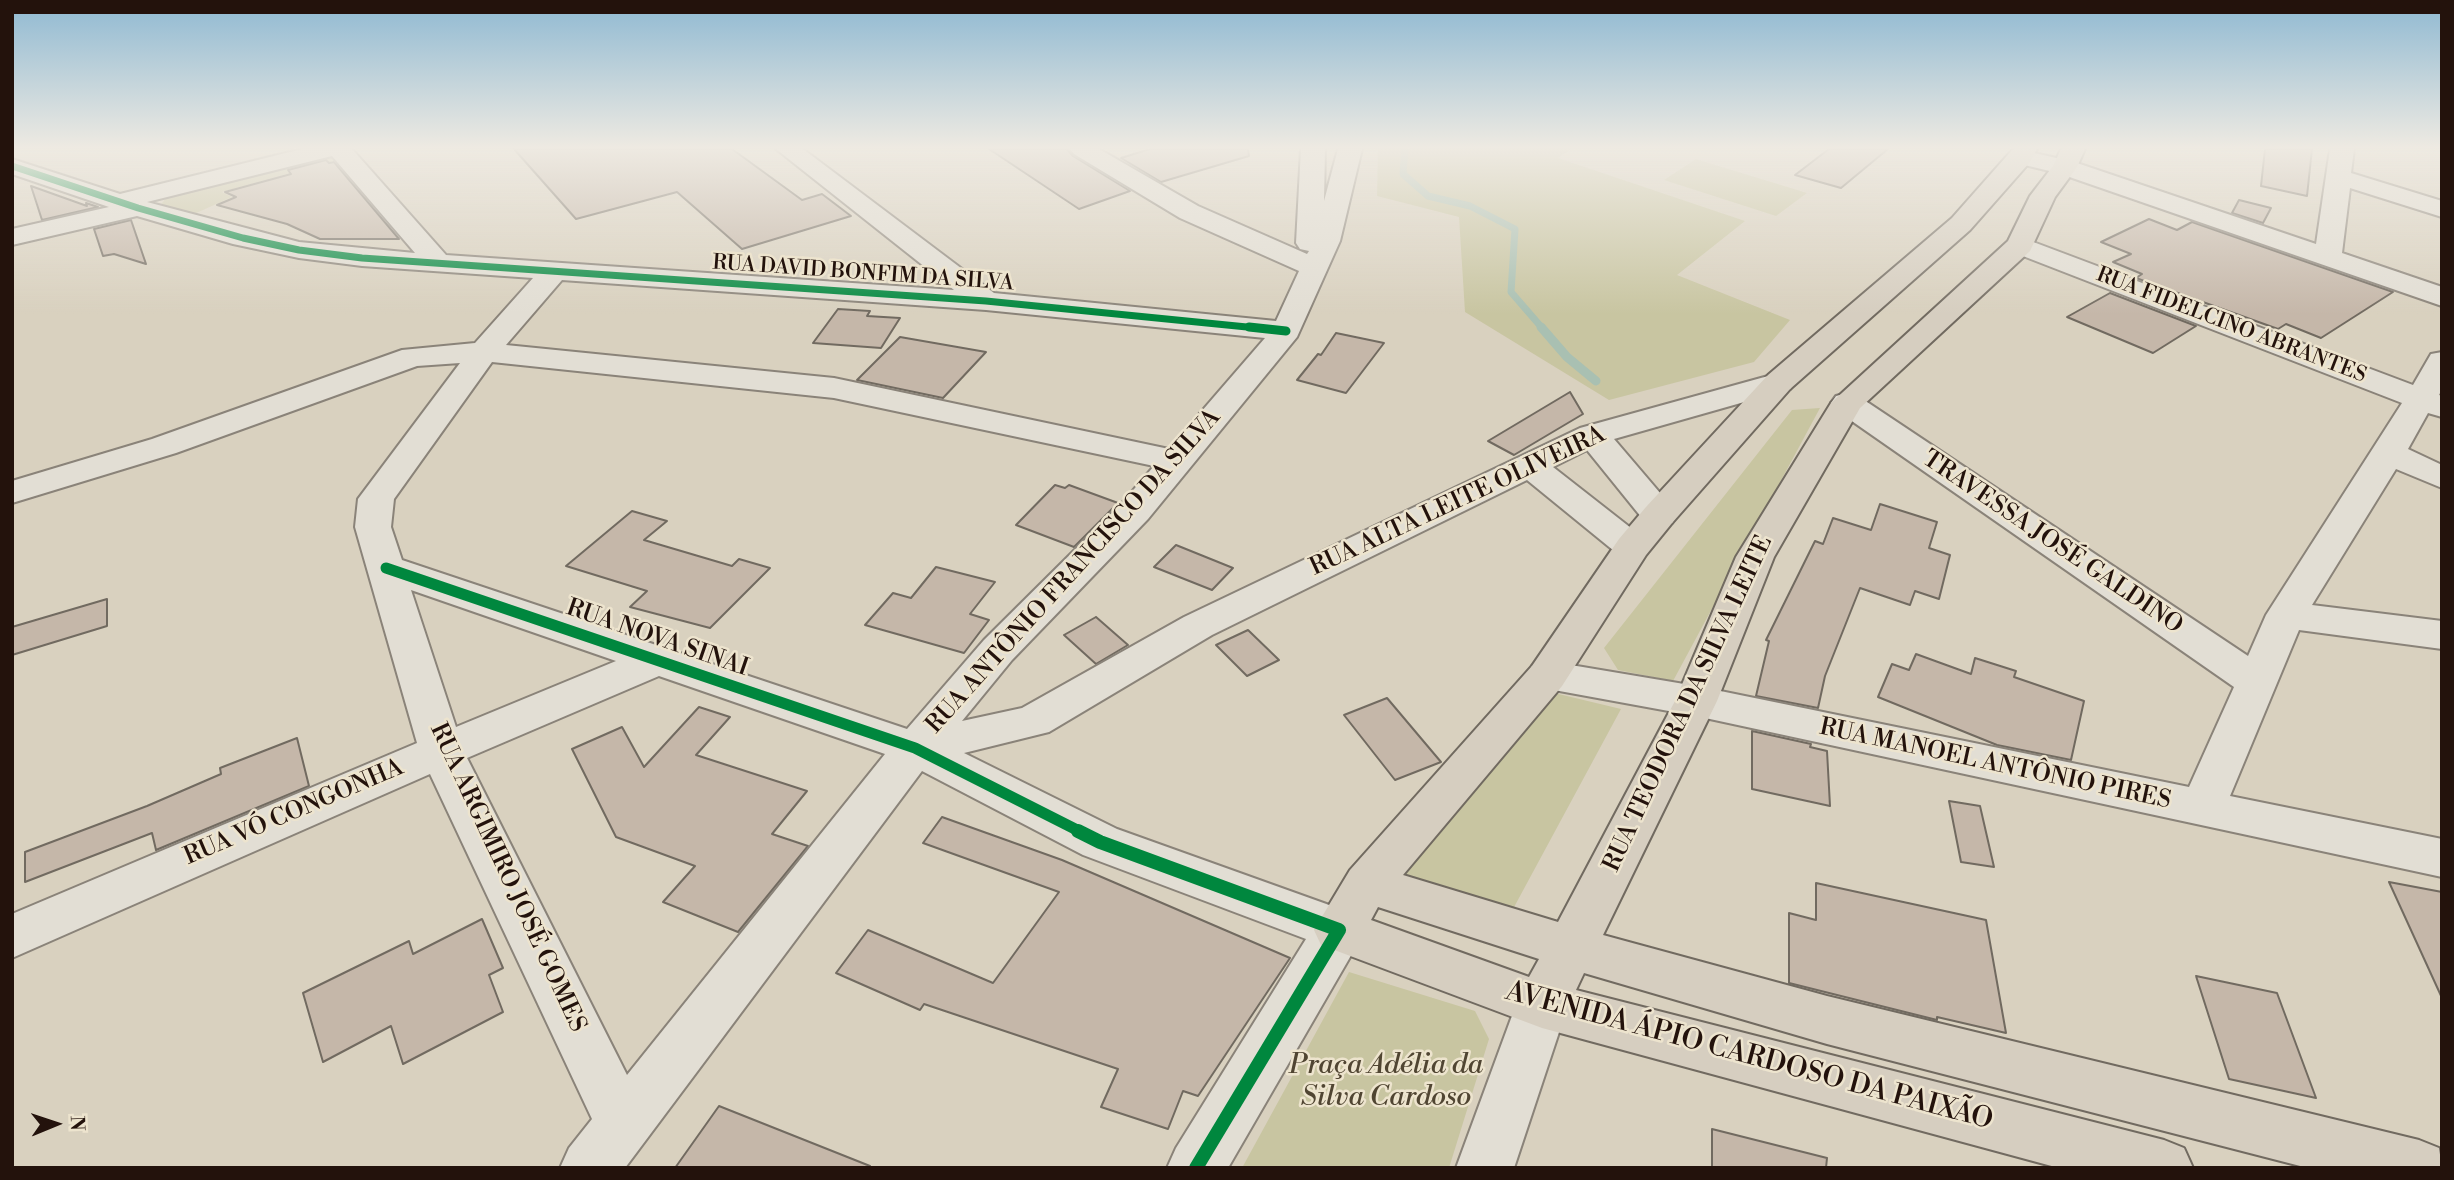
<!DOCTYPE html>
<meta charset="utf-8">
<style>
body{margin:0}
#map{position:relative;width:2454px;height:1180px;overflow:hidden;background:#d9d1bf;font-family:"Libre Bodoni",serif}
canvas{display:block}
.frame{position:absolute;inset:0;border:14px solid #23120c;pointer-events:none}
.north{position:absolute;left:21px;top:1089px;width:70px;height:70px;-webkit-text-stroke:5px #ede4ce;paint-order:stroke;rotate:88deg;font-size:19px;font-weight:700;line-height:28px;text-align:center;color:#23120c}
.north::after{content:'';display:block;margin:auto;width:24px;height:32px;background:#23120c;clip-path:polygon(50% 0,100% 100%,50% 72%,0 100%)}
</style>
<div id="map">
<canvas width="2454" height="1180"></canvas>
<div class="frame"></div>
<div class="north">N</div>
</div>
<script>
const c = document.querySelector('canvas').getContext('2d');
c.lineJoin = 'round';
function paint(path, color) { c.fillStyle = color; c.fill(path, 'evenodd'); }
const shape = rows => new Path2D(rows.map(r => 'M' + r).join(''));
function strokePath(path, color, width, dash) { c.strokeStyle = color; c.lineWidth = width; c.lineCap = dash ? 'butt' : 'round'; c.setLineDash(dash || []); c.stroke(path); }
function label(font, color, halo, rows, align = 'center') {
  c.font = font + ' "Libre Bodoni",serif'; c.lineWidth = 5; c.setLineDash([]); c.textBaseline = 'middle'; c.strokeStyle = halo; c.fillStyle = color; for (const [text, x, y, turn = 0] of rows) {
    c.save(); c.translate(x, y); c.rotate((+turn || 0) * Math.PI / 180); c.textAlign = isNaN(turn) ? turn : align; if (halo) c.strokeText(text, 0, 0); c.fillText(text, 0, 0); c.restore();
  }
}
paint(shape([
 [1378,149,1571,149,1558,158,1745,221,1677,275,1790,320,1754,362,1609,400,1465,312,1459,217,1377,196],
 [337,153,341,159,222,192,232,197,194,214,160,206,170,192],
 [1696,159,1807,193,1776,216,1664,180],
 [1820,408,1673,681,1618,670,1604,648,1792,410],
 [1546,691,1621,709,1506,922,1378,883],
 [1349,972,1475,1011,1489,1039,1449,1168,1242,1168]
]), '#c8c5a1');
strokePath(shape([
 [1405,149,1403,174,1428,196,1470,206,1515,229,1511,292,1543,329]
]), '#a9c0b2', 7);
strokePath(shape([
 [1541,327,1567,357,1596,381]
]), '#a9c0b2', 9);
const building = shape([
 [514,149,732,149,802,200,822,194,851,216,742,249,677,192,576,219,514,149],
 [989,149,1067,149,1073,156,1130,191,1079,209,989,149],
 [1150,149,1248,149,1249,156,1161,182,1121,158,1150,149],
 [1829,149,1888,149,1841,188,1795,175,1829,149],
 [2265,149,2312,149,2307,196,2261,186,2265,149],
 [326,160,329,163,334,162,399,239,320,239,287,224,217,205,236,197,225,192,291,174,288,170,326,160],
 [31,186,87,206,86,203,98,207,42,220,31,186],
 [2239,200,2271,208,2263,223,2232,213,2239,200],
 [2149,219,2177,230,2192,222,2393,292,2321,338,2286,324,2278,329,2136,278,2142,274,2113,262,2131,254,2101,242,2149,219],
 [131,220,146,264,114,254,103,256,94,229,131,220],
 [2110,293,2196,326,2153,353,2067,317,2110,293],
 [838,309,870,311,867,316,900,318,881,348,813,343,838,309],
 [1336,333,1384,343,1346,393,1297,380,1318,354,1321,355,1336,333],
 [900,337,986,352,943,398,857,380,900,337],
 [1570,392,1583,414,1514,455,1488,441,1570,392],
 [1055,485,1065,488,1069,485,1118,503,1074,547,1016,525,1055,485],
 [1880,504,1937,522,1929,548,1950,555,1939,599,1915,591,1910,605,1860,588,1825,676,1818,708,1756,696,1769,641,1766,640,1815,541,1823,544,1833,518,1871,530,1880,504],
 [632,511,667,521,644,540,732,566,739,559,770,568,710,628,630,607,647,591,566,566,632,511],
 [1176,545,1233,568,1212,590,1154,567,1176,545],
 [936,567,995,582,970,614,989,620,964,653,865,625,893,593,911,598,936,567],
 [107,599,107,626,12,655,12,627,107,599],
 [1096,617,1128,645,1096,664,1064,635,1096,617],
 [1248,630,1279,660,1247,676,1216,645,1248,630],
 [1916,654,1971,674,1975,658,2016,671,2014,677,2084,701,2071,760,1997,745,1878,697,1892,664,1909,670,1916,654],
 [1387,698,1441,762,1395,780,1344,715,1387,698],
 [699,707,730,717,696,755,807,791,772,834,808,846,738,932,663,902,695,866,616,837,572,749,622,727,644,767,699,707],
 [1752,731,1811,744,1810,747,1827,751,1830,806,1752,789,1752,731],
 [297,738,309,786,156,850,152,833,25,882,25,852,147,806,221,774,220,768,297,738],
 [1949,801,1980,806,1994,867,1961,862,1949,801],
 [942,817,1062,860,1290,958,1198,1096,1183,1091,1168,1129,1101,1107,1118,1069,924,1004,920,1010,836,973,868,930,993,983,1059,892,923,843,942,817],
 [2389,882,2442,892,2442,998,2389,882],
 [1816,883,1986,920,2006,1033,1937,1017,1937,1020,1789,983,1789,913,1816,920,1816,883],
 [482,919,503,968,489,975,503,1012,403,1064,391,1026,323,1062,303,993,409,941,413,954,482,919],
 [2196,976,2277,993,2316,1098,2229,1079,2196,976],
 [719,1106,870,1166,870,1168,675,1168,719,1106],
 [1712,1129,1827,1158,1826,1168,1712,1168,1712,1129]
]);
paint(building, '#c5b7a9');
strokePath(building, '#716a60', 2);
const minor = shape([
 [302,149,352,149,446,255,954,290,776,149,803,149,994,293,1276,321,1299,271,1180,218,1074,154,1070,149,1099,149,1198,206,1307,254,1309,251,1300,249,1296,243,1301,149,1325,149,1324,201,1338,149,1362,149,1340,241,1297,337,1148,519,1012,660,962,721,1022,708,1184,617,1580,428,1779,373,1790,375,1795,382,1790,389,1614,439,1672,507,1677,515,1672,523,1659,526,1646,523,1587,450,1553,467,1645,539,1651,547,1645,555,1632,559,1619,555,1527,480,1212,635,1049,732,964,753,1117,829,1357,915,1364,930,1357,945,1228,1168,1167,1168,1176,1148,1306,939,1083,855,922,771,625,1168,560,1168,569,1148,592,1119,430,774,12,958,12,914,417,743,355,527,358,499,460,363,417,366,176,453,12,503,12,481,152,439,402,350,475,343,533,278,362,266,299,258,233,244,137,216,12,245,12,229,109,207,12,174,12,159,120,194,302,149],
 [332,156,415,253,299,242,147,202,332,156],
 [562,280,986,310,1265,338,1169,449,834,378,506,345,562,280],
 [492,362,834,398,1154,466,1122,503,984,640,907,729,402,560,391,527,394,499,492,362],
 [411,590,616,661,456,727,411,590],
 [659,676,885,754,627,1075,467,758,659,676],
 [2330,149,2354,149,2351,173,2442,201,2442,217,2350,188,2342,253,2442,287,2442,306,2058,173,2012,162,2009,157,2012,152,2021,150,2074,162,2316,244,2330,149],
 [2020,237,2413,385,2431,354,2442,352,2442,389,2439,395,2442,396,2442,417,2428,413,2408,449,2442,465,2442,488,2396,469,2312,605,2442,621,2442,649,2299,630,2230,796,2442,839,2442,877,1696,716,1532,686,1526,676,1532,666,1547,661,1696,686,2189,787,2234,687,1836,410,1831,403,1836,396,1847,393,1858,396,2248,656,2266,615,2402,403,2010,251,2006,245,2010,239,2020,237],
 [1542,982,1560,989,1568,1005,1514,1168,1456,1168,1516,1005,1524,989,1542,982]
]);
const major = shape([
 [2013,149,2037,149,2030,162,1970,230,1790,389,1672,523,1646,555,1562,686,1403,875,1558,922,1675,701,1736,557,1831,403,2008,241,2030,196,2053,166,2061,149,2085,149,2077,167,2055,197,2030,251,1860,408,1774,557,1717,701,1603,935,1827,996,2419,1140,2439,1148,2442,1168,2308,1168,1827,1044,1584,973,1576,990,2164,1140,2184,1148,2193,1168,2059,1168,1542,1028,1321,945,1314,930,1350,870,1532,666,1619,539,1646,507,1768,375,1952,218,2013,149],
 [1378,907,1539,959,1529,977,1371,920,1378,907]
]);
strokePath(minor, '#8a8379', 4);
strokePath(major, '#716a60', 4);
paint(minor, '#e2ded4');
paint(major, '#d6cec0');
strokePath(shape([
 [12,166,138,208,243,238,299,250,362,258,986,301,1267,329]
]), '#00873e', 7);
strokePath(shape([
 [1249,327,1286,331]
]), '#00873e', 9);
strokePath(shape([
 [386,568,915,748,1081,832]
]), '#00873e', 11);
strokePath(shape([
 [1078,831,1100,842,1339,930,1196,1168]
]), '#00873e', 14);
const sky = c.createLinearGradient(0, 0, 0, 314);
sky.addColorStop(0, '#8fb9d2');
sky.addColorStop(0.47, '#eeeae2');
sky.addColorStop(1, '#eeeae200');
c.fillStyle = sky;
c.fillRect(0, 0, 2454, 314);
label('21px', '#23120c', '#ede4ce', [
 ["RUA DAVID BONFIM DA SILVA",863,274,4],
 ["RUA FIDELCINO ABRANTES",2231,326,21]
]);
label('24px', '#23120c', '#ede4ce', [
 ["RUA ALTA LEITE OLIVEIRA",1458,502,-25],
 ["TRAVESSA JOSÉ GALDINO",2052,543,34],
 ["RUA ANTÔNIO FRANCISCO DA SILVA",1074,572,-48],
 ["RUA NOVA SINAI",657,639,19],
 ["RUA TEODORA DA SILVA LEITE",1689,704,-65],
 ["RUA MANOEL ANTÔNIO PIRES",1995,765,12],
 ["RUA VÓ CONGONHA",294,813,-23],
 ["RUA ARGIMIRO JOSÉ GOMES",507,878,65]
]);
label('28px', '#23120c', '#ede4ce', [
 ["AVENIDA ÁPIO CARDOSO DA PAIXÃO",1749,1057,15]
]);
label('italic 28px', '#504532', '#ede4ce', [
 ["Praça Adélia da",1386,1066],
 ["Silva Cardoso",1386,1098]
]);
</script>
